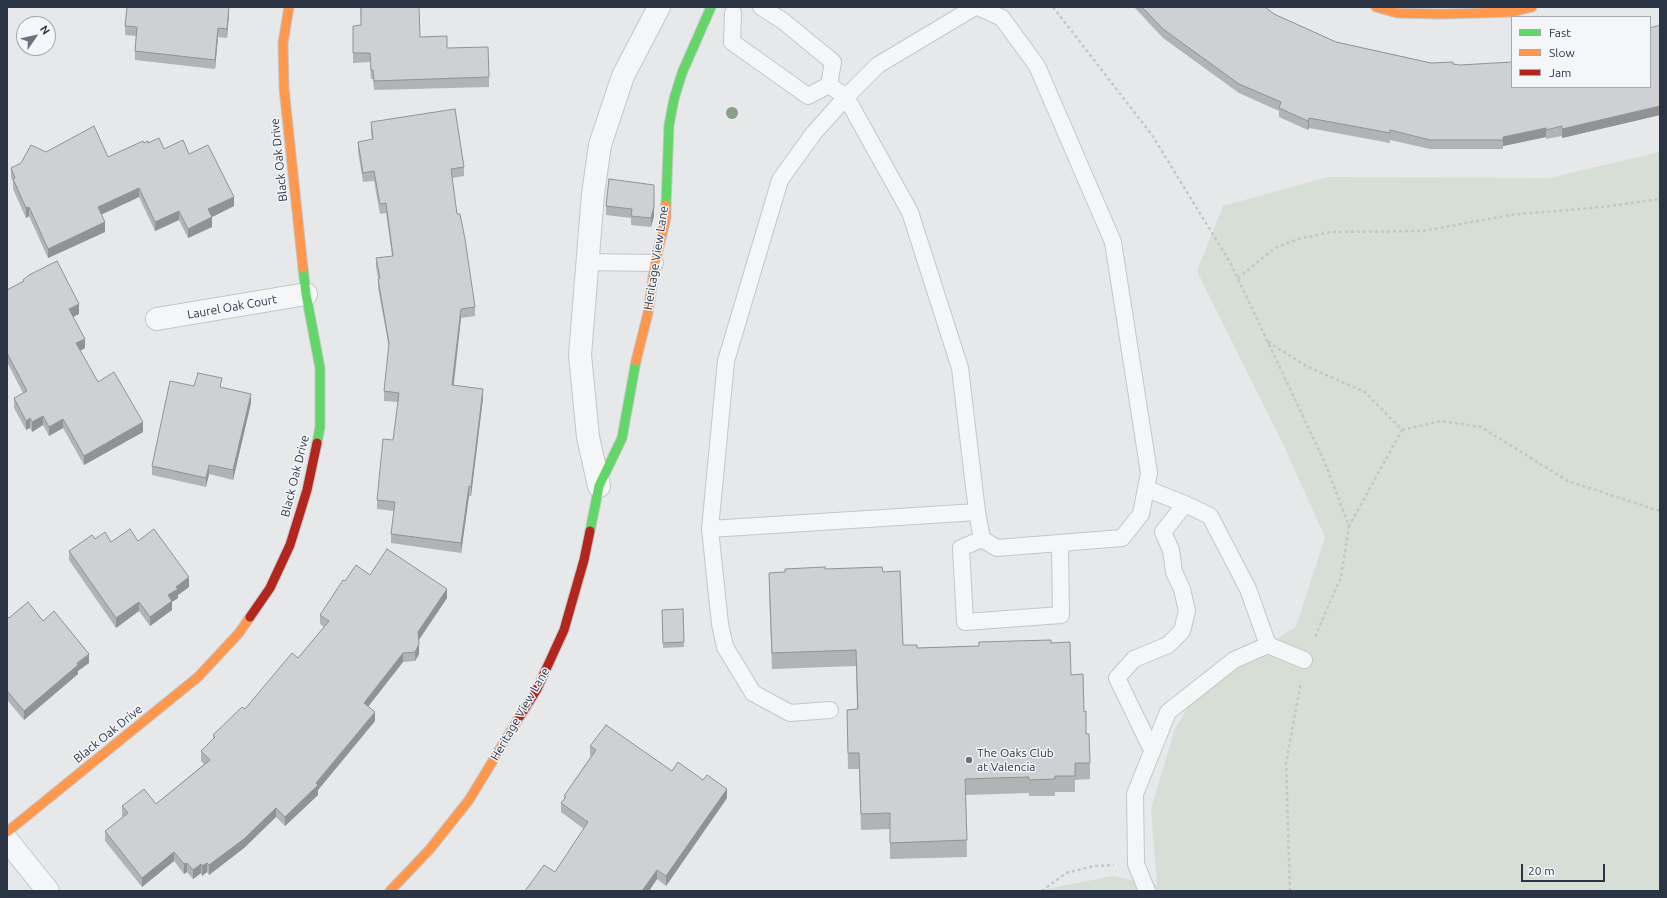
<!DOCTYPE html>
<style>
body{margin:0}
#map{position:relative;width:1667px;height:898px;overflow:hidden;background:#e6e8ea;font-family:Ubuntu,sans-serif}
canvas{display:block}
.frame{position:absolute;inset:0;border:8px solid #2b3445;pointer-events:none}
.legend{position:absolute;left:1511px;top:16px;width:140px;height:72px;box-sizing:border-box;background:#f4f6f9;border:1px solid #a4a8b1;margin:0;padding:5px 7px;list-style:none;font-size:12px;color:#2b3445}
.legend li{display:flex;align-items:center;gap:8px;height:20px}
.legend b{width:20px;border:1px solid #a4a8b1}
.north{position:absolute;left:16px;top:16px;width:40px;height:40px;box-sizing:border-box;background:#f4f6f9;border:1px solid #a4a8b1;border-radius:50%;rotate:56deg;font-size:11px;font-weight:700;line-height:16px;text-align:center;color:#2b3445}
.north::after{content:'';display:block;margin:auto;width:14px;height:18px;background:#6c737f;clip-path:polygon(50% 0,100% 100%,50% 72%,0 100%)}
.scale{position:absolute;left:1521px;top:864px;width:84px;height:18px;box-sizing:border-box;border:2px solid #2b3445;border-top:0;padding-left:5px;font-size:12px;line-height:14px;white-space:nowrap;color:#2b3445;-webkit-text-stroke:3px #f4f6f9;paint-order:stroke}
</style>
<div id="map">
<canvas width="1667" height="898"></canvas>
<div class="frame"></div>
<ul class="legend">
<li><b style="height:5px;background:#63d668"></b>Fast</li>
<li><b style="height:5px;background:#ff974d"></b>Slow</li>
<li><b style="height:5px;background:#b3261e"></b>Jam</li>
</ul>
<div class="north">N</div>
<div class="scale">20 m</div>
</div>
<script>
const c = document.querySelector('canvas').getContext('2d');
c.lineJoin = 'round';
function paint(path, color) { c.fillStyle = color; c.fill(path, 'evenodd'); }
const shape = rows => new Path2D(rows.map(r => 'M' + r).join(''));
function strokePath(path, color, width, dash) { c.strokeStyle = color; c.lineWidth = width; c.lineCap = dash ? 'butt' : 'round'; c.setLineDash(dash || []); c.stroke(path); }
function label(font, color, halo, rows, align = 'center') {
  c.font = font + ' Ubuntu,sans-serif'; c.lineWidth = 3; c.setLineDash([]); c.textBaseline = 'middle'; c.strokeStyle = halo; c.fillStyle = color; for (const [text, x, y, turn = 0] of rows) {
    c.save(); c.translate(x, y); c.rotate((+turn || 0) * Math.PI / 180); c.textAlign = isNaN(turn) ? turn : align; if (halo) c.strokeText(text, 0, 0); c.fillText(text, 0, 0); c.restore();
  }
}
paint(shape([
 [1660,152,1660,891,1037,891,1113,876,1157,885,1151,809,1175,729,1201,685,1296,627,1325,537,1283,444,1197,271,1223,206,1328,177,1549,178]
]), '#d6ded6');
const lane = shape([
 [761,7,783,21,833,62,829,85],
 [733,13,732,42,808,96,829,85],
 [829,85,846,97,910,212,960,368,977,512,710,529,726,361,780,180,813,134,846,97,878,65,975,7],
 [587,262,655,263],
 [1147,489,1185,504],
 [977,512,982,539,997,548,1122,538,1141,514,1149,473,1113,242,1037,66,1002,18,978,7],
 [710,529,720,624,725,647,753,693,790,713,830,710],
 [982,539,961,548,965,622,1061,615,1060,544],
 [1152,750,1117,678,1134,659,1168,645,1182,631,1187,611,1182,589,1174,572,1171,550,1163,532,1185,504,1210,516,1248,589,1268,645],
 [1147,891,1136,864,1135,794,1168,712,1234,660,1268,645,1304,660]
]);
const street = shape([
 [157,319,306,294],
 [599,486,588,437,580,355,593,194,600,145,623,76,659,7],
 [7,840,48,891]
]);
const fast = shape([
 [666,205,669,125,674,99,682,73,711,7],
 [303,268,306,294,320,368,320,427,317,443],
 [590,531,599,486,622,438,636,361]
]);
const slow = shape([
 [289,7,283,43,284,88,303,268],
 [1376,7,1397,13,1442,14,1511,12,1532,7],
 [636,361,648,313,655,263,666,218,666,205],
 [7,832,198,677,239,633,250,617],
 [390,891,430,849,469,800,520,716]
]);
const jam = shape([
 [250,617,270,588,290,545,307,490,317,443],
 [520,716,537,689,564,630,584,560,590,531]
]);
strokePath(lane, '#c4c6c8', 18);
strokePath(street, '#c4c6c8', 24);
strokePath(fast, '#c4c6c8', 11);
strokePath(slow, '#c4c6c8', 11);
strokePath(jam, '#c4c6c8', 11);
strokePath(shape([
 [1053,7,1152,135,1231,264,1325,463,1349,526,1341,577,1314,639],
 [1238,278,1275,248,1298,239,1331,232,1423,231,1510,215,1602,207,1660,199],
 [1268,342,1308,367,1365,392,1402,430,1349,526],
 [1402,430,1441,421,1481,427,1568,481,1660,511],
 [1042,891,1066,873,1094,866,1114,865],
 [1290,891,1286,763,1301,682]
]), '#c5c6ca', 2.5, [3, 3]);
strokePath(lane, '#f5f6f7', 16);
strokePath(street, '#f5f6f7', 22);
strokePath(fast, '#63d668', 9);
strokePath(slow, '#ff974d', 9);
strokePath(jam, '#b3261e', 9);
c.fillStyle = '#8a9e88';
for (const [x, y] of [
 [732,113]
]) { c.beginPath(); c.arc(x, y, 6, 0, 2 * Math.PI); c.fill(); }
paint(shape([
 [229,7,229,13,227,38,218,37,215,69,135,60,135,51,136,36,125,35,125,26],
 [360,7,420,37,447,48,489,77,489,87,374,90,373,79,371,79,370,62,353,63,353,26,361,25],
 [1134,7,1265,7,1274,14,1336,42,1431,63,1453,64,1512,87,1660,27,1660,115,1562,138,1562,136,1546,139,1546,137,1503,146,1503,149,1430,149,1390,140,1390,143,1309,128,1308,130,1279,117,1279,111,1239,93,1163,38],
 [371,122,464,167,464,176,452,178,457,214,475,307,475,316,461,318,454,385,483,398,471,496,469,496,461,553,391,543,391,534,394,511,377,509,377,500,393,440,398,402,384,401,384,391,389,348,378,288,378,278,376,267,376,258,392,256,386,213,380,214,374,181,363,182,358,151,358,142,372,140,371,132],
 [144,143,148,143,164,149,189,154,234,206,212,217,212,227,188,238,179,220,155,231,139,197,101,215,105,232,48,258,29,216,26,218,13,189,13,182,11,177,11,168,46,152,108,157],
 [654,194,654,216,651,227,631,225,631,218,606,215,606,206],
 [23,280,79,314,73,317,85,348,80,351,98,382,143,432,84,465,63,428,49,436,43,425,32,432,30,428,26,430,14,408,14,398,23,393,7,362,7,290,23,281],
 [194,386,222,387,251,403,233,480,209,474,206,487,152,475,152,466],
 [95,539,111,542,138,541,189,587,178,595,178,598,172,602,172,610,150,626,139,611,116,628,69,560,69,551],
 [825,569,883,572,903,645,917,648,979,646,1051,643,1071,675,1084,712,1090,763,1090,779,1075,780,1075,792,1055,792,1055,796,1029,796,1029,793,966,795,967,857,890,859,890,829,861,830,859,769,848,769,847,710,857,709,856,666,772,669,769,590,769,573],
 [370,575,447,598,419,640,419,654,415,661,403,662,368,706,375,721,318,790,318,795,285,826,276,817,244,848,209,875,207,872,202,876,201,873,193,879,187,872,184,874,174,861,142,887,105,841,105,831,123,817,122,816,122,806,156,804,204,764,201,761,201,751,213,739,213,735,245,709,298,658,324,627,320,624,320,615,345,581],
 [683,609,684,647,663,648,662,610],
 [7,616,9,618,43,621,89,663,78,671,78,674,24,720,8,701,7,702],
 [590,746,672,771,727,798,666,886,657,879,649,891,525,891,555,872,584,829,561,812,561,803,564,799,564,796,591,756,590,755]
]), '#b1b3b5');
paint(shape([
 [229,7,229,13,227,38,227,29],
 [218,28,218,37,215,69,215,60],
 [1660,106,1660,115,1562,138,1562,129],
 [1309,118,1309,128,1308,130,1308,121],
 [1546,128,1546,137,1503,146,1503,137],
 [654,185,654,216,651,227,651,218],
 [139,188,139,197,98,216,98,207],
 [234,197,234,206,208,219,208,209],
 [29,207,29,216,26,218,26,208],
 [179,211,179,220,155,231,155,222],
 [212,217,212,227,188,238,188,229],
 [105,222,105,232,48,258,48,249],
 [79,304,79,314,69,319,69,309],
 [461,309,461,318,452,395,452,385],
 [85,339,85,348,76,353,76,343],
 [483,389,483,398,471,496,471,487],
 [251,394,251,403,233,480,233,470],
 [43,416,43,425,32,432,32,422],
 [30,418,30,428,26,430,26,421],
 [63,419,63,428,49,436,49,427],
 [143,422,143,432,84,465,84,456],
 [209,465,209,474,206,487,206,478],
 [469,486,469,496,461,553,461,543],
 [189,577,189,587,178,595,178,598,172,602,172,610,150,626,150,617,176,587],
 [447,589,447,598,418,641,418,632],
 [139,602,139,611,116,628,116,618],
 [419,644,419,654,415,661,415,652],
 [403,653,403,662,364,712,364,703],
 [89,654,89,663,78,671,78,674,24,720,24,711],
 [7,692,8,692,8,701,7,702],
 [375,712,375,721,318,790,318,795,285,826,285,817,316,783],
 [727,789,727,798,666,886,666,876],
 [276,808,276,817,244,848,209,875,209,865],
 [174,852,174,861,142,887,142,878],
 [187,863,187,872,184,874,184,864],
 [207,863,207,872,202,876,202,866],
 [201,864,201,873,193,879,193,870],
 [657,870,657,879,649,891,642,891]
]), '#909294');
const building = shape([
 [127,7,229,7,227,29,218,28,215,60,135,51,137,27,125,26,127,7],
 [361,7,419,7,420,37,447,36,447,48,488,47,489,77,374,81,373,70,371,70,370,53,353,53,353,26,361,25,361,7],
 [1142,7,1265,7,1274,14,1336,42,1431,63,1453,62,1453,64,1460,65,1512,62,1512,87,1650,87,1650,28,1660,25,1660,106,1562,129,1562,126,1546,130,1546,128,1503,137,1503,140,1430,140,1390,130,1390,133,1309,118,1308,121,1279,108,1281,102,1239,84,1163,29,1142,7],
 [455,109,464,167,451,169,457,214,460,214,465,239,475,307,461,309,452,385,483,389,471,487,469,486,461,543,391,534,395,502,377,500,383,439,393,440,399,393,384,391,389,343,378,279,380,278,376,258,393,256,386,203,380,204,374,171,363,173,358,142,373,139,371,122,455,109],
 [94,126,108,157,143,141,144,143,148,141,148,143,159,138,164,149,183,140,189,154,208,145,234,197,208,209,212,217,188,229,179,211,155,222,139,188,98,207,105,222,48,249,29,207,26,208,13,179,15,178,11,168,21,163,31,145,46,152,94,126],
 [609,179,654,185,654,207,651,218,631,216,632,209,606,206,609,179],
 [57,261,79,304,69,309,85,339,76,343,98,382,114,372,143,422,84,456,63,419,49,427,43,416,32,422,30,418,26,421,14,398,27,391,7,353,7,290,24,281,23,280,29,275,57,261],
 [198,373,222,378,220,387,251,394,233,470,209,465,206,478,152,466,170,381,194,386,198,373],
 [130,529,138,541,154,529,189,577,176,587,178,589,168,595,172,601,150,617,139,602,116,618,69,551,92,535,95,539,105,532,111,542,130,529],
 [387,549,447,589,418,632,419,644,415,652,403,653,364,703,375,712,316,783,318,785,285,817,276,808,244,839,209,865,207,863,202,866,201,864,193,870,187,863,184,864,174,852,142,878,105,831,128,813,122,806,144,789,156,804,210,760,201,751,215,737,213,735,242,707,245,709,292,653,298,658,329,621,320,615,343,580,345,581,356,565,370,575,387,549],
 [825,567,825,569,882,567,883,572,900,571,903,645,917,645,917,648,979,646,979,642,1051,640,1051,643,1070,642,1071,675,1083,674,1084,712,1086,711,1086,734,1089,734,1090,763,1075,763,1075,776,1055,776,1055,779,1029,780,1029,777,965,779,967,840,890,843,890,813,861,814,859,753,848,753,847,710,858,709,856,650,772,653,769,573,785,572,785,569,825,567],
 [28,602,43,621,54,611,89,654,77,663,78,665,24,711,8,692,7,692,7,616,9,618,28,602],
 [683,609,684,642,663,643,662,610,683,609],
 [606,725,672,771,678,762,703,780,707,775,727,789,666,876,657,870,642,891,525,891,544,865,555,872,588,822,561,803,566,797,564,796,596,750,590,746,606,725]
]);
paint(building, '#ced0d3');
strokePath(building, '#909294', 1);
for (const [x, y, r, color] of [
 [969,760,4,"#6c737f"]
]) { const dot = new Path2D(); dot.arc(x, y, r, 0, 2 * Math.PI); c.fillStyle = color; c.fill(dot); strokePath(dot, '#f4f6f9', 1.5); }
label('12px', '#2b3445', '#f4f6f9', [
 ["Black Oak Drive",279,160,-96],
 ["Heritage View Lane",656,258,-81],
 ["Laurel Oak Court",232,307,-10],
 ["Black Oak Drive",295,476,-76],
 ["Heritage View Lane",520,714,-60],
 ["Black Oak Drive",108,734,-39]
]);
label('12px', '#2b3445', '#f4f6f9', [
 ["The Oaks Club",977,753],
 ["at Valencia",977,767]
], 'left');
</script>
